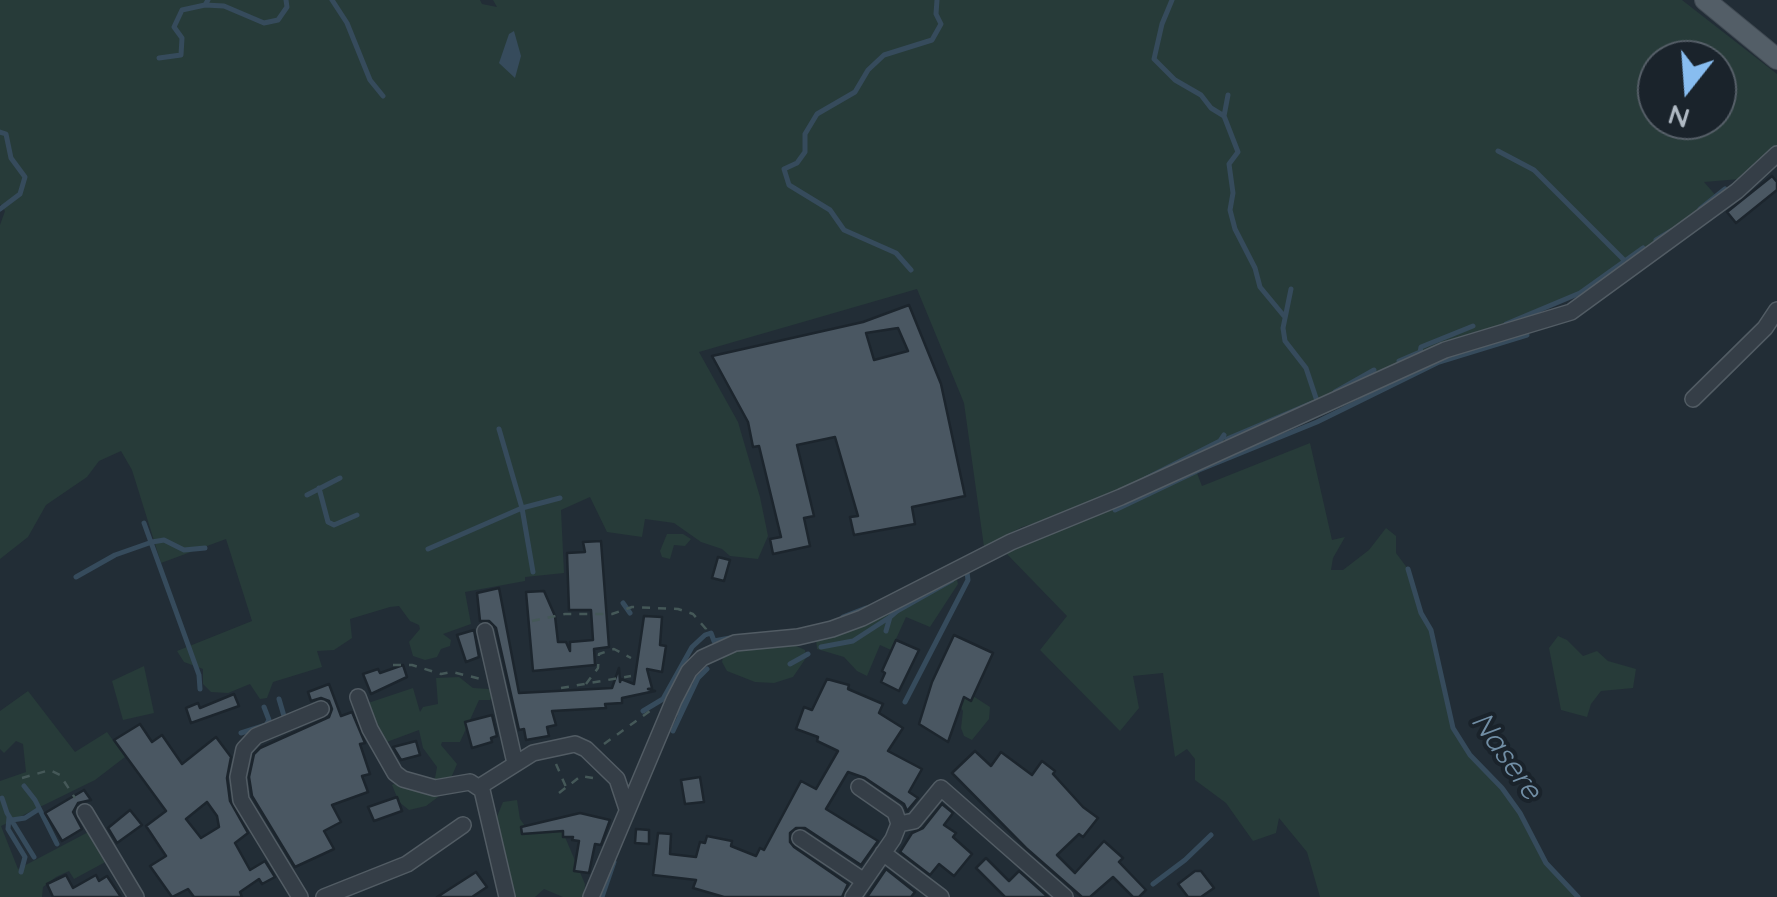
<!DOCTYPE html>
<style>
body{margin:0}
#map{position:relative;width:1777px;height:897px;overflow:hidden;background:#222d36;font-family:Quicksand,sans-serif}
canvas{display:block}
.north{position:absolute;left:1637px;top:40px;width:100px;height:100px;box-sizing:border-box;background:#1a232b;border:2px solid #565f68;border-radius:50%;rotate:197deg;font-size:28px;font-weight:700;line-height:40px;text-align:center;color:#afb9c3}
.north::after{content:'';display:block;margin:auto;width:35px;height:45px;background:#88bdf0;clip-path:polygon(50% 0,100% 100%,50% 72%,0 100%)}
</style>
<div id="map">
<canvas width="1777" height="897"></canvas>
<div class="north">N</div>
</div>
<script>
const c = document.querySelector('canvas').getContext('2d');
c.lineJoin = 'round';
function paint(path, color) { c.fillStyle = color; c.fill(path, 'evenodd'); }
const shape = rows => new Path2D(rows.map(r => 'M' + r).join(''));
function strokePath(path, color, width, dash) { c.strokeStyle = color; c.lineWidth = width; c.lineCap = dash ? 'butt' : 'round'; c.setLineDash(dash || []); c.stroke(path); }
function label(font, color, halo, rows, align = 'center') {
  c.font = font + ' Quicksand,sans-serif'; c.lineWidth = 8; c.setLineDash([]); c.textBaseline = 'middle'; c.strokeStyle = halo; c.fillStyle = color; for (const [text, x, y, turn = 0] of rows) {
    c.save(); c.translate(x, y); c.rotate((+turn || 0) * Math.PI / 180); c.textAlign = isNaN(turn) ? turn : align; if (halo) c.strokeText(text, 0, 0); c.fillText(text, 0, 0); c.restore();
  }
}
paint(shape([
 [0,0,480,0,482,4,497,7,493,0,1682,0,1777,74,1777,145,1740,179,1704,182,1718,198,1581,293,1519,320,1447,342,1168,466,1120,492,1109,493,1059,516,1022,527,984,547,964,403,917,289,699,352,738,422,760,497,768,536,758,559,730,556,722,549,701,542,674,523,645,519,642,537,607,532,590,497,561,510,564,573,525,577,525,581,465,592,471,624,443,634,451,640,450,646,441,649,437,657,425,660,413,656,409,642,420,629,419,625,410,621,399,606,390,607,350,619,352,638,334,650,317,651,322,667,273,682,267,698,260,699,250,684,228,693,211,692,203,684,203,669,184,662,177,651,252,621,226,539,161,563,132,470,121,451,99,461,87,477,46,505,28,537,0,559,0,225,5,211,0,204],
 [1657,60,1717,60,1717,120,1657,120],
 [1310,443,1332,540,1345,537,1333,558,1331,570,1343,570,1369,550,1386,528,1396,536,1396,553,1408,569,1421,613,1431,630,1453,728,1470,755,1502,788,1520,813,1546,863,1578,897,1320,897,1307,852,1279,818,1276,833,1253,841,1226,803,1195,780,1195,759,1187,749,1175,757,1163,673,1133,676,1139,708,1120,731,1040,650,1067,616,1004,551,1195,468,1202,486],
 [667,534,683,534,691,539,685,546,674,545,670,559,662,557,660,551],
 [956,576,958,584,930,627,906,617,891,650,880,645,867,676,857,671,844,657,817,649,816,640,857,627],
 [1558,636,1567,640,1583,656,1597,651,1608,661,1636,669,1633,688,1601,691,1591,704,1587,717,1561,710,1549,648],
 [790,643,805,650,806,658,793,677,774,683,755,682,727,671,722,662,724,653,735,647],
 [144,666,154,713,123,720,112,681],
 [459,677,473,688,489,689,494,693,490,700,479,700,460,742,442,742,441,745,457,764,451,778,437,792,438,797,426,806,409,810,399,802,392,785,398,782,429,782,435,778,437,767,423,748,419,730,384,743,368,703,413,688,420,712,423,707,438,704,436,678],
 [28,691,75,752,107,732,125,757,95,780,1,826,18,869,94,829,109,860,74,879,69,871,56,877,43,887,42,897,0,897,0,781,26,772,23,744,16,741,4,753,0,749,0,711],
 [957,693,973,696,990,707,989,719,972,740,964,736,961,728,963,711,955,698],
 [517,800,520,819,530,833,562,830,585,884,584,897,563,897,544,889,535,897,515,897,496,819,503,802]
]), '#273b39');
paint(shape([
 [514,31,521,56,515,78,499,63,509,34]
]), '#364b5c');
strokePath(shape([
 [332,0,347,23,370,80,383,96],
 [1172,0,1162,24,1154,59,1175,80,1201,95,1211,108,1224,116],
 [205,5,224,6,264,23,278,20,287,7,286,0],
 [159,58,181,55,182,38,174,27,182,10,205,5,208,0],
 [1228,95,1224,116,1238,152,1229,164,1233,193,1230,210,1235,229,1255,268,1260,287,1284,316],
 [0,132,6,134,11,158,25,177,20,194,0,209],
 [1498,151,1534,170,1625,261],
 [1700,209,1725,189],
 [1656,240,1671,231],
 [911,270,896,253,844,230,830,210,789,185,784,169,797,163,805,152,805,134,817,114,855,92,868,70,884,55,932,40,941,24,936,14,937,0],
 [1291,289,1283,328,1285,341,1306,368,1317,401],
 [1506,324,1580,293,1643,248],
 [1399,361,1420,352,1421,347,1473,326],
 [1335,392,1374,370],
 [499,429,522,508,533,572],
 [1227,439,1312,403],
 [1145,479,1220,441,1224,435],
 [319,488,328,522,334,525,357,515],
 [307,495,340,478],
 [1115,510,1199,470,1317,422,1439,362,1527,335],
 [144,523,199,675,200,689],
 [428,549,522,508,560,498],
 [1408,569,1421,613,1431,630,1453,728,1470,755,1502,788,1520,813,1546,863,1578,897],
 [76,577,115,555,152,542,164,540,184,550,205,548],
 [623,603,630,613],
 [843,617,866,608],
 [886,631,890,617,897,611,952,580],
 [821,647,853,641,890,617],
 [790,664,808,654],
 [279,699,284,716,288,718],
 [905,702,968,580,967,572],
 [643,711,663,699,692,647,705,635,711,633,714,641,730,638],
 [677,713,689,686],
 [673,731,698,678,707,669],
 [241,733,266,725,269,720,264,707],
 [24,786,35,800,57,844],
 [2,798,7,813,34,857],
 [9,817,8,829,25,857,21,872],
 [12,820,25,818,39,809],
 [1153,884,1185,860,1211,835],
 [602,897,614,862]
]), '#364b5c', 5);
const building = shape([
 [1772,176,1777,182,1777,190,1736,223,1727,212,1772,176],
 [909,305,941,384,965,496,912,507,915,524,854,535,850,517,858,516,835,437,797,445,814,516,804,518,810,546,773,554,770,539,781,537,759,446,753,447,748,422,712,356,863,322,909,305],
 [898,328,908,351,874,360,866,333,898,328],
 [601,541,609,647,594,649,595,665,533,671,526,592,544,591,555,616,558,642,566,642,570,651,570,642,593,640,591,610,569,610,567,553,585,552,583,542,601,541],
 [718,557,730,560,724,581,712,578,718,557],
 [499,588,519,693,612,688,619,668,620,682,621,679,634,684,644,616,662,617,660,645,666,646,662,672,647,669,652,688,648,689,655,691,622,698,622,703,605,704,606,708,552,711,556,725,547,727,549,736,526,740,524,729,519,730,496,628,489,621,480,621,477,593,499,588],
 [474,630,479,657,466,662,457,635,474,630],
 [954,635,993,653,971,701,964,697,948,742,919,724,932,682,954,635],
 [896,640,919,650,899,691,881,682,885,673,882,671,896,640],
 [403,665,407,677,371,694,363,674,378,669,380,673,403,665],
 [827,679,849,685,848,689,883,704,879,713,903,728,888,751,922,769,909,792,918,798,907,811,904,804,865,778,848,772,826,809,878,841,861,865,805,828,796,828,790,833,790,842,794,847,848,884,842,897,724,897,693,888,696,880,653,875,658,833,671,834,670,854,696,857,700,842,705,843,707,836,732,841,731,846,756,856,760,848,764,850,801,781,816,789,838,751,817,741,818,737,796,729,804,707,812,710,827,679],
 [329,684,341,716,352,712,365,743,360,744,370,774,362,776,368,792,332,805,341,822,324,831,334,849,295,867,252,796,249,777,254,754,260,748,329,717,332,709,329,701,321,698,311,701,308,692,329,684],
 [234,694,239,706,191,723,186,708,198,703,200,708,234,694],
 [492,715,497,736,491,738,492,742,472,748,465,722,492,715],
 [140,724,152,742,162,735,182,764,216,737,231,757,227,778,230,801,248,833,235,843,250,870,265,861,275,877,262,884,259,879,240,892,242,897,194,897,188,889,172,897,150,866,166,856,146,826,166,811,114,740,140,724],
 [207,802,217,816,219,827,201,838,186,819,207,802],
 [416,741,420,755,401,760,393,747,416,741],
 [975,751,991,766,1001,752,1032,775,1042,761,1055,771,1053,774,1083,807,1098,818,1083,837,1079,834,1057,855,1075,873,1104,841,1123,858,1119,862,1146,890,1139,897,1133,897,1113,877,1090,897,1082,897,1026,848,952,773,975,751],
 [700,777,704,802,685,804,681,780,700,777],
 [84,790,91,800,78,803,73,812,82,829,62,841,45,813,84,790],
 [397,797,402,811,374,821,368,807,397,797],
 [942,804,953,813,944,825,956,833,953,837,972,854,954,876,939,864,930,875,900,852,912,833,923,828,942,804],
 [130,810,142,825,117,843,108,828,130,810],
 [580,813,610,820,601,845,595,844,589,873,574,871,579,841,572,840,573,837,563,837,563,831,522,834,521,827,580,813],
 [636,829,649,830,649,844,635,843,636,829],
 [986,858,1009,881,1019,871,1048,897,1005,897,976,868,986,858],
 [886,869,915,892,911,897,867,897,886,869],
 [1195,871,1201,871,1214,888,1201,897,1188,897,1178,884,1195,871],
 [476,872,487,887,472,897,437,897,476,872],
 [66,875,73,888,96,875,99,881,107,876,121,897,53,897,47,884,66,875]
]);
paint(building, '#4a5762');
strokePath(building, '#1c252d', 2.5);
const minor = shape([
 [1693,399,1765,328,1777,310],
 [485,631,515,763],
 [358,697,370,729,395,773,403,779,435,788,470,782,482,790,507,897],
 [479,787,533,753,575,744,586,749,617,779,627,809],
 [85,812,136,897],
 [899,824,914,821,941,788,1065,897],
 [800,838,864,881],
 [883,853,941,897],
 [300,897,241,800,238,777,244,749,256,736,321,709],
 [324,897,407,864,463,825],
 [591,897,674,700,689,671,702,658,735,643,798,637,832,629,862,618,1011,542,1121,497,1445,350,1571,312,1737,191,1777,154],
 [853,897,893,839,899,824,895,812,859,787]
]);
const major = shape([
 [1705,0,1777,59]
]);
strokePath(minor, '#525c64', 18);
strokePath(major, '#414a53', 22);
strokePath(shape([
 [532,621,565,614,612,614,632,607,678,609,693,614,706,629,707,637],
 [393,665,412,665,441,674,452,672,481,679],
 [586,684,598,668,599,654,614,649,631,658],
 [561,688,631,676],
 [604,744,650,711],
 [556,764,566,787],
 [22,778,50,770,60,775,75,798],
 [559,793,581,776,593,778]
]), '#455858', 2.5, [8, 8]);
strokePath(minor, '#353e47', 15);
strokePath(major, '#535e67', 20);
label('italic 30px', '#718ea5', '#1a232b', [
 ["Nasere",1506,756,55]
]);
</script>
